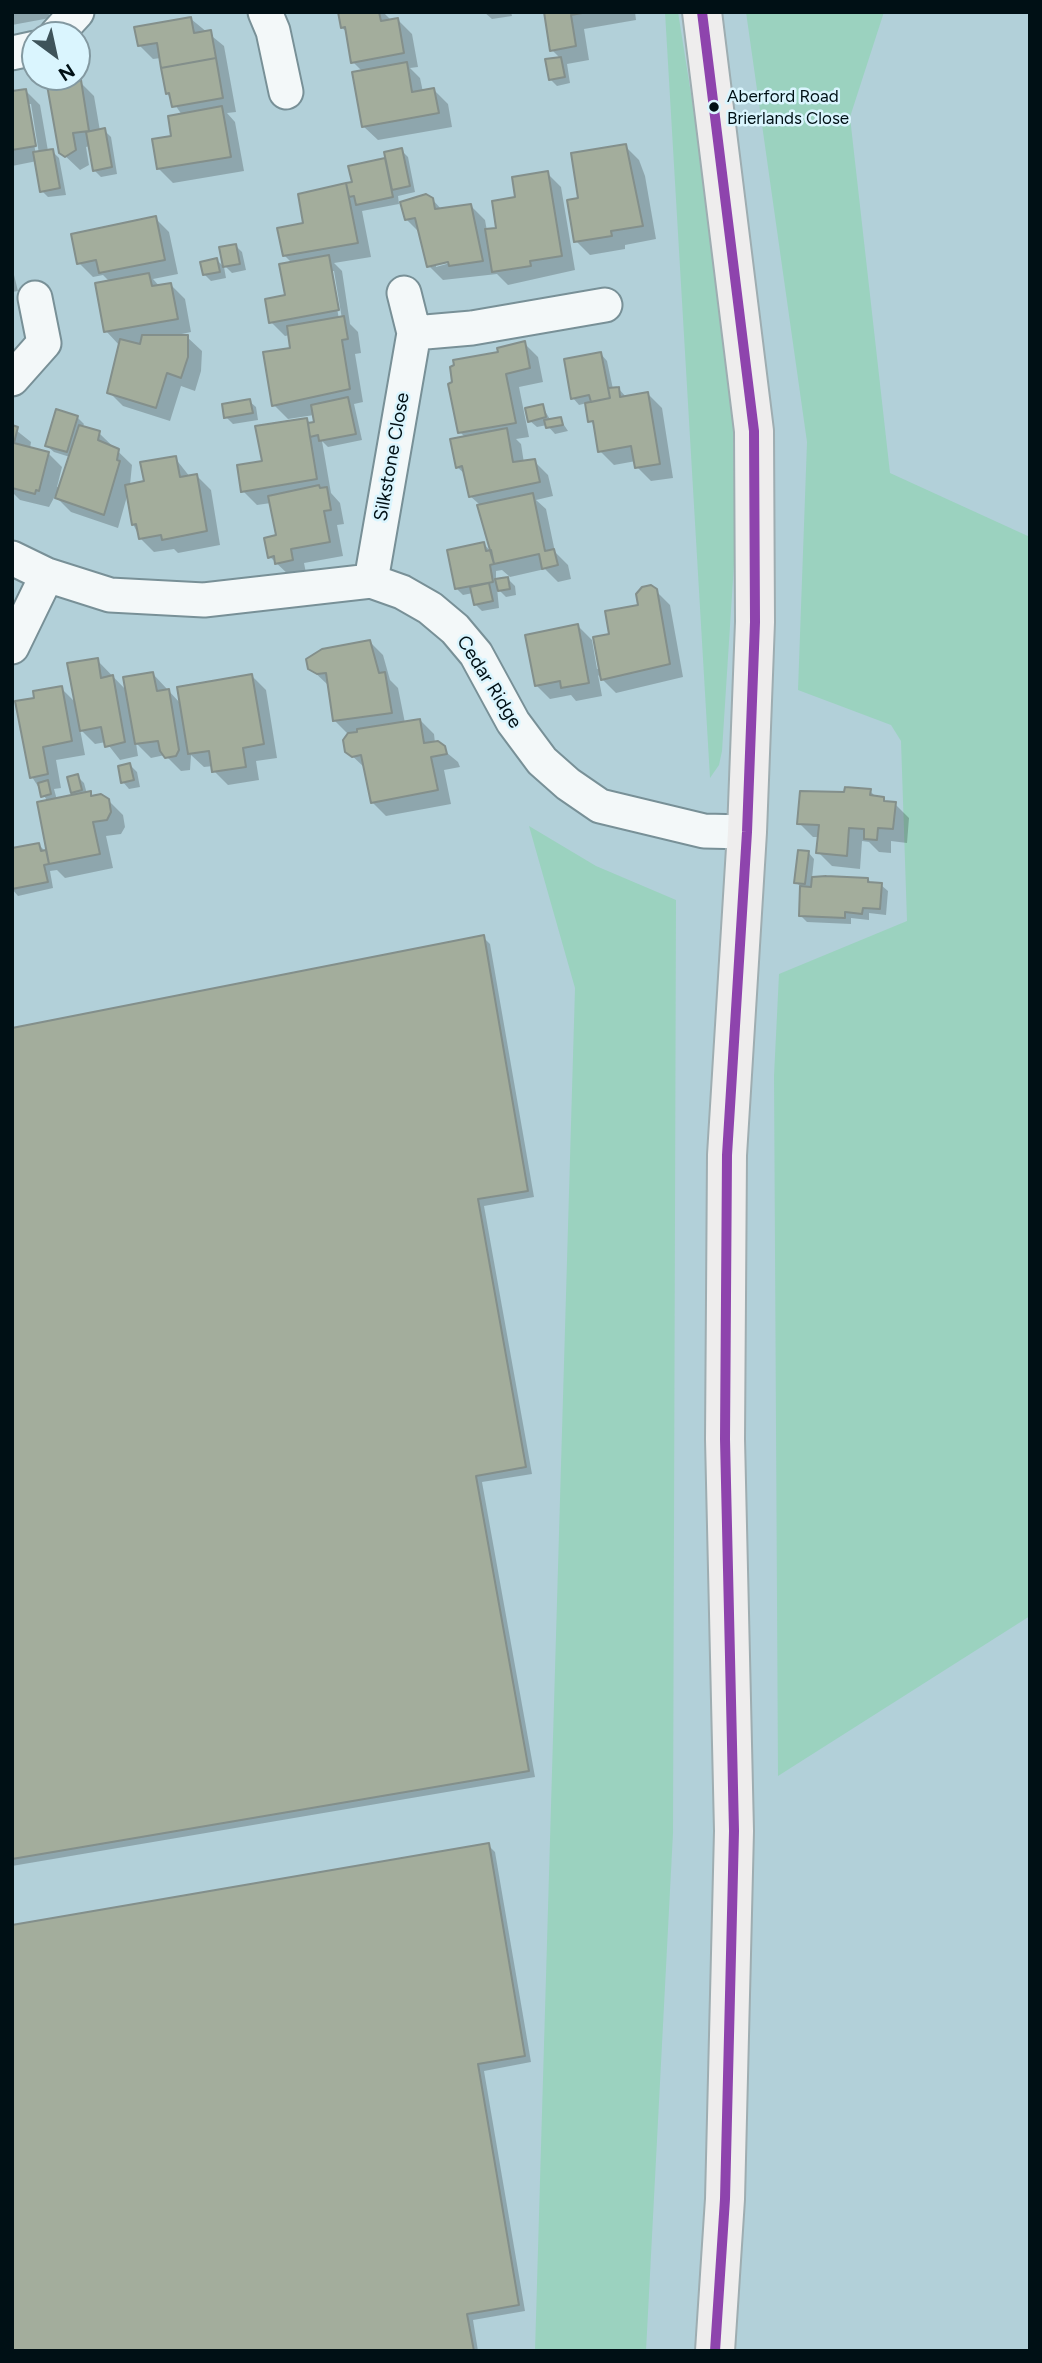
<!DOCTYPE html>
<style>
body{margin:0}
#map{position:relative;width:1042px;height:2363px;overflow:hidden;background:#b2d0d9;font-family:Figtree,sans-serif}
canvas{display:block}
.frame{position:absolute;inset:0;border:14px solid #001015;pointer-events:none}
.north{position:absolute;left:21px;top:21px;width:70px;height:70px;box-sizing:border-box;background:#daf5fe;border:2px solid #8399a1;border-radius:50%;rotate:147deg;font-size:19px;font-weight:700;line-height:28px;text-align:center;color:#001015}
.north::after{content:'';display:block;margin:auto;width:24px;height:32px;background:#3e535a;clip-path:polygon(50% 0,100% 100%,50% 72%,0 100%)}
</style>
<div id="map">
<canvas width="1042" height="2363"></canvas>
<div class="frame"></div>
<div class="north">N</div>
</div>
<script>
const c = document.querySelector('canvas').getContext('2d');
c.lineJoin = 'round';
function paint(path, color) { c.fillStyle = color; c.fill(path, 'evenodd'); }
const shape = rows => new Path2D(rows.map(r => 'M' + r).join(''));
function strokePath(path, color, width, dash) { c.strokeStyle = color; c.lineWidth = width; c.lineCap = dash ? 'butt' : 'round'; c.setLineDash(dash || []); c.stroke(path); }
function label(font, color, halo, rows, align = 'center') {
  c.font = font + ' Figtree,sans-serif'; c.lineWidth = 5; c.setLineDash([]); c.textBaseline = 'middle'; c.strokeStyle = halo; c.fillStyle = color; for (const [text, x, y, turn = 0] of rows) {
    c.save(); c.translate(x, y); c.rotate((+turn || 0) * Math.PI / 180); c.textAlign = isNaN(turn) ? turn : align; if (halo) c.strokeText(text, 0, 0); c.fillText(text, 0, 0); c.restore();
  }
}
paint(shape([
 [665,12,678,12,718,264,733,408,735,548,722,751,719,765,710,778],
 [746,12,884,12,850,117,890,473,1030,537,1030,1616,778,1776,774,1076,779,974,907,921,901,741,891,725,798,690,807,442],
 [529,826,596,866,676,900,673,1833,646,2351,535,2351,575,988]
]), '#9bd2bf');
paint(shape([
 [12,12,48,12,50,18,12,25],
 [343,12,383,12,392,21,398,20,412,34,418,67,410,68,420,78,423,92,434,90,448,104,452,127,378,140,363,126,363,72,353,62,348,33,342,28],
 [484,12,511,12,512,16,492,19],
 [545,12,635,12,636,20,584,29,589,60,567,64,570,83,557,86,550,79,561,59,552,50],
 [191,19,224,46,236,112,227,113,235,122,244,171,173,183,159,169,182,115,167,93,161,58,153,59,139,45],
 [80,82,94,96,100,131,104,130,111,137,117,174,101,177,94,170,90,146,86,147,89,165,80,170,61,152],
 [26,91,40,105,48,151,52,151,59,158,66,195,48,197,42,191,37,161,12,166,12,93],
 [27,104,31,104,39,154,36,155],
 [625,146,639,160,645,176,656,239,625,245,625,249,590,255,576,241],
 [401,150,408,157,415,192,398,196,399,204,362,211,371,257,334,263,342,271,350,324,358,332,361,353,355,354,363,402,354,404,362,440,328,447,322,441,331,493,340,503,344,524,337,525,343,556,304,563,306,573,291,577,270,557,278,537,271,503,257,505,243,491,264,462,306,419,311,424,316,423,314,415,288,419,274,405,292,349,290,335,285,336,271,322,287,297,293,264,284,255,305,224,300,195,354,184,350,167,387,159],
 [330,271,334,271,342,319,339,319],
 [547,173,561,187,575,270,508,285,497,274,443,280,429,266,421,234,406,219,432,199,442,210,471,206,485,220,487,231,498,229,517,198],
 [456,258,457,261,436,267,436,263],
 [155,218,169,232,178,274,153,279,160,287,171,285,185,299,191,332,177,335,187,337,202,351,201,371,195,391,181,386,170,421,123,406,109,392,120,346,106,331,110,282,103,275,93,277,79,263],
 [235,245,242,252,246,270,232,273,225,266],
 [217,260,224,267,226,278,211,281,204,274],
 [12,267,18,291,12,292],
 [524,343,538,357,543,382,519,387,529,437,516,439,521,444,524,463,534,461,548,475,553,496,536,500,546,509,555,552,568,565,571,579,558,582,545,569,510,577,502,570,496,571,496,581,508,579,515,586,516,595,506,597,497,588,499,608,482,611,476,605,473,593,463,595,456,588,484,544,494,555,491,542,485,535,479,504,470,496,466,475,457,467,465,437,460,432,500,353],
 [601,354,607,361,613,389,618,388,627,398,648,394,662,408,673,478,651,481,637,467,636,461,614,465,600,451,587,403,579,405,573,398],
 [249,401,256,407,258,420,233,424,226,417],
 [542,406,551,421,560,419,568,431,555,434,547,425,537,427,530,421],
 [77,417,84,424,82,428,99,433,132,465,130,485,146,482,175,458,190,477,197,476,211,490,220,545,178,553,174,549,154,552,140,538,133,524,128,493,118,528,71,512,55,496,49,507,20,500,12,492,12,427,31,442,30,449,48,453,62,467,57,487,60,487,70,457,54,452,47,446],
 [656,591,670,605,683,677,616,693,598,675,602,696,576,701,571,695,550,699,536,685,578,626,592,640,597,669,600,668,611,635],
 [369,641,383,655,390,680,398,688,405,723,420,720,434,734,435,743,458,762,460,767,444,770,451,804,386,816,372,802,366,769,347,751,349,735,335,721,328,685,310,668,308,659,313,654],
 [97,660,127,691,153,674,181,704,252,676,266,690,277,758,256,761,259,780,228,785,214,771,213,766,204,767,191,755,190,770,181,771,165,755,151,758,136,743,138,756,120,760,106,742,95,744,80,729,85,755,56,760,61,788,54,789,57,800,76,796,72,792,77,776,84,783,87,794,108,800,123,815,125,827,121,834,106,836,113,868,65,878,57,870,50,871,53,888,18,896,12,889,12,850,39,845,49,855,48,802,32,777,36,699,61,688,76,703],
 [130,765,137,772,140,787,129,789,123,782],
 [870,791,877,798,895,804,909,818,907,843,891,841,891,853,879,852,869,842,862,841,860,869,832,866,818,852,819,837,813,837,799,823,846,794],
 [808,852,814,859,812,878,868,879,872,884,881,885,888,891,886,915,869,913,869,920,851,918,851,924,807,922,800,915,802,888,796,882],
 [483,937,490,944,534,1197,484,1206,532,1474,482,1482,535,1777,12,1866,12,1030],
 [488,1845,495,1852,531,2062,484,2071,525,2311,473,2320,478,2351,12,2351]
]), '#0003');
const building = shape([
 [338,12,379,12,381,21,398,18,404,53,351,63,345,27,341,28,338,12],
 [544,12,588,12,571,15,576,46,550,51,544,12],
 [191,17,194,33,211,30,216,58,161,68,157,43,138,46,134,27,191,17],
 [561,57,565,77,549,80,545,59,561,57],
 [216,58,223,98,172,107,169,93,166,94,161,68,216,58],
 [407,62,412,92,434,88,439,113,362,127,352,72,407,62],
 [81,80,89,131,73,133,76,150,65,157,59,153,47,85,81,80],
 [26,89,36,146,12,150,12,91,26,89],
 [222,106,231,157,157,169,152,139,171,136,168,116,222,106],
 [105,128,112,167,93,171,86,132,105,128],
 [626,144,643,226,611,231,612,236,574,242,567,200,578,198,571,153,626,144],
 [402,148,410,186,392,190,384,152,402,148],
 [53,149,60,188,40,192,33,152,53,149],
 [385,158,393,197,356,205,354,196,349,197,346,183,352,182,348,166,385,158],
 [548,171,562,256,530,261,531,266,492,272,485,229,496,228,492,201,515,197,512,177,548,171],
 [346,183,358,243,283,256,277,228,303,223,298,194,346,183],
 [426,194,433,198,435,209,471,204,483,261,449,266,448,262,427,267,415,218,405,220,400,202,426,194],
 [156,216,165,260,99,273,96,260,77,264,71,234,156,216],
 [236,244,240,264,223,267,219,247,236,244],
 [329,255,339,310,269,323,265,299,285,295,279,264,329,255],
 [217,258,220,272,203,275,200,262,217,258],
 [149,273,152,286,171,283,178,319,104,332,95,283,149,273],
 [344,316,348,339,342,340,350,389,272,406,263,352,290,348,287,326,344,316],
 [142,335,188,335,188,357,181,378,167,373,156,408,107,393,120,339,140,344,142,335],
 [525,341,530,368,506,374,516,423,458,433,448,384,452,382,450,367,454,365,453,360,498,352,497,348,525,341],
 [601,352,610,398,591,402,589,395,571,399,564,359,601,352],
 [619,387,620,397,648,392,660,464,635,468,631,446,598,452,593,421,588,422,585,403,610,398,608,388,619,387],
 [348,397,356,434,319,441,318,435,310,437,308,423,314,422,311,405,348,397],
 [250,399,253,413,224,418,222,404,250,399],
 [543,404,546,417,528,422,525,408,543,404],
 [56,409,78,416,67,452,45,446,56,409],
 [561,417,563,425,546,428,544,420,561,417],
 [307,418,317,479,241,492,237,465,262,461,255,426,307,418],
 [12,425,18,427,14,443,49,452,39,491,36,490,35,494,12,488,12,425],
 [79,425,100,431,98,440,119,449,117,460,120,461,104,515,55,498,79,425],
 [507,428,513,462,535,459,540,482,469,497,462,466,456,468,450,439,507,428],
 [176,456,180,477,197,474,207,531,162,540,161,535,139,539,136,524,132,525,125,485,144,481,140,462,176,456],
 [319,485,320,488,327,487,331,510,324,511,330,542,291,549,293,560,275,564,274,556,268,558,264,538,276,535,268,496,319,485],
 [533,493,545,551,554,549,558,565,542,569,539,554,494,564,477,505,533,493],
 [484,542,486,551,491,550,494,564,490,565,493,582,455,589,447,550,484,542],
 [508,577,510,589,498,591,495,579,508,577],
 [489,583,493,601,474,605,470,587,489,583],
 [651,585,657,589,670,664,601,680,593,637,609,634,605,611,638,605,636,594,642,587,651,585],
 [578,624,589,683,561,688,560,681,535,686,525,635,578,624],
 [370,640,379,673,385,672,392,713,333,721,326,673,317,674,308,669,306,659,322,649,370,640],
 [98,658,101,678,113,675,125,742,105,747,101,727,80,731,67,663,98,658],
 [153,672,157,691,169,689,179,750,176,756,165,758,160,751,158,741,135,744,123,677,153,672],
 [252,674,264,744,243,748,246,767,212,772,209,751,188,754,177,687,252,674],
 [62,686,72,741,43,747,48,774,30,778,15,701,34,698,33,691,62,686],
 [420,719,424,743,438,741,445,746,447,754,431,757,438,790,371,803,361,755,352,757,345,752,343,740,348,733,357,732,357,729,420,719],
 [130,763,134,780,121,783,118,766,130,763],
 [78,774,82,790,71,793,67,777,78,774],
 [48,780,51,794,41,797,38,783,48,780],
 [845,787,871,789,870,795,884,797,884,801,896,802,893,829,878,828,877,840,864,839,864,829,849,828,847,856,816,853,819,825,797,824,800,791,844,792,845,787],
 [91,791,91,796,101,794,109,799,111,812,107,820,93,822,100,854,49,864,37,802,91,791],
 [39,843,41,851,46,850,49,864,44,865,48,882,12,889,12,848,39,843],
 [798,850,809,851,805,884,794,883,798,850],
 [826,876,868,878,868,882,882,883,880,909,863,908,862,914,845,912,845,918,799,916,800,886,811,887,812,877,826,876],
 [484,935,528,1191,478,1199,526,1467,476,1476,529,1771,12,1859,12,1028,484,935],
 [489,1843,525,2056,478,2064,519,2305,467,2314,474,2351,12,2351,12,1925,489,1843]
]);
paint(building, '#a3ad9c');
strokePath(building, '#838f8b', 2);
const minor = shape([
 [265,12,273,31,286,92],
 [56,35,77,12],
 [12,53,35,48],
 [404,293,414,333],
 [12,379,44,343,35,298],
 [12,558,47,575,110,595,204,600,371,581,402,592,430,608,455,629,476,654,513,722,542,761,568,784,600,806,704,831,747,832],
 [371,581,414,333,472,328,605,305],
 [12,647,47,575]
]);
const primary = shape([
 [702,12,754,431,755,622,747,832,727,1155,725,1439,734,1831,725,2199,715,2351]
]);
strokePath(minor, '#789097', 37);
strokePath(primary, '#9eadb1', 42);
strokePath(minor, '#f3f8f9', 33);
strokePath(primary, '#eeeded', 38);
strokePath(shape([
 [702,12,754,431,755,622,747,832,727,1155,725,1439,734,1831,725,2199,715,2351]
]), '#8e44ad', 10);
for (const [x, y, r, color] of [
 [714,107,6,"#001015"]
]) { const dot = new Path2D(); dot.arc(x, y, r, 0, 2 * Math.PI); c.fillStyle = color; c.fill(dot); strokePath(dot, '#daf5fe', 2.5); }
label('17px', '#001015', '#daf5fe', [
 ["Aberford Road",727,97],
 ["Brierlands Close",727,119]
], 'left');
label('19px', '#001015', '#daf5fe', [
 ["Silkstone Close",392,457,-80],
 ["Cedar Ridge",489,682,58]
]);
</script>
